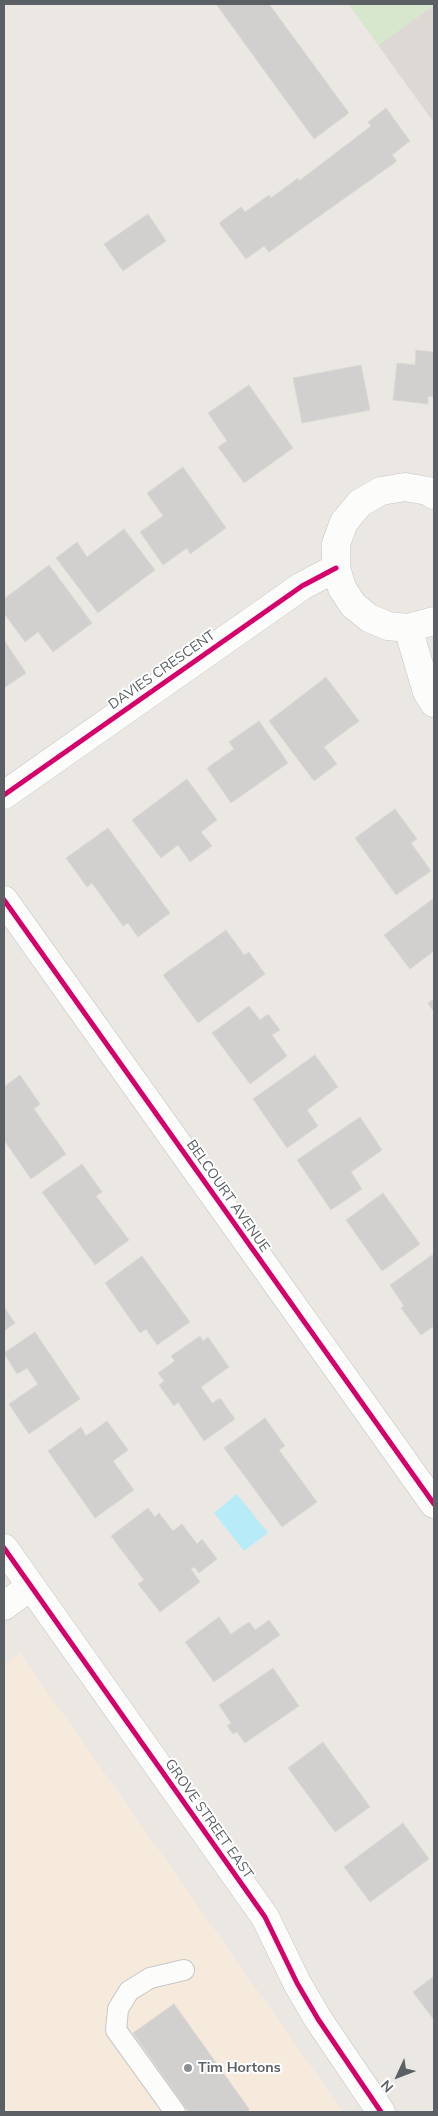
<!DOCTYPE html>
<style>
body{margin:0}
#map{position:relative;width:438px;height:2116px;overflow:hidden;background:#ebe8e4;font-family:Mulish,sans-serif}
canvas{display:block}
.frame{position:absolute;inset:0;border:5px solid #5a6063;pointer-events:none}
.north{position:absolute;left:373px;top:2051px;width:50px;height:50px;-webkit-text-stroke:4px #fff;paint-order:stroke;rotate:227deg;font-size:14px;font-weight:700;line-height:20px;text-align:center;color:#5a6063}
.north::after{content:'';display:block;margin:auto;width:18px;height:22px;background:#5a6063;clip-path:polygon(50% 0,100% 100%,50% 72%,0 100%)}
</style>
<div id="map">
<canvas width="438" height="2116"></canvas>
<div class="frame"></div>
<div class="north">N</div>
</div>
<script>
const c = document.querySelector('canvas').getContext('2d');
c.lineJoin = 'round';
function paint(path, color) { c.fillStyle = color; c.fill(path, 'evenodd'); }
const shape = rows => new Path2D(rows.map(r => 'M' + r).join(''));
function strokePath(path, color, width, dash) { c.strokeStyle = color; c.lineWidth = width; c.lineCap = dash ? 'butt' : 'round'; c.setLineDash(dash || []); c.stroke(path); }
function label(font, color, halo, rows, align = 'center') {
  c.font = font + ' Mulish,sans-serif'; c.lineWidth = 4; c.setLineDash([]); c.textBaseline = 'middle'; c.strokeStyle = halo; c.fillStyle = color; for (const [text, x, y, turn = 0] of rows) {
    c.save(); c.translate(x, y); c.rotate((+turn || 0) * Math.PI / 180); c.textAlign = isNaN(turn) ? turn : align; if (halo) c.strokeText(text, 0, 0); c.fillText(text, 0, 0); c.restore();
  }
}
paint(shape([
 [20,1653,343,2112,4,2112,4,1665]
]), '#f6eadc');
paint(shape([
 [434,5,434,123,378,45]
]), '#ddd8d3');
paint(shape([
 [348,4,434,4,434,5,378,45]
]), '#d7e7ce');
paint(shape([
 [237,1494,268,1533,244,1551,214,1513]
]), '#b6ebf7');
const building = shape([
 [216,4,269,4,349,113,314,139,216,4],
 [386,108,410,141,392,155,397,161,269,252,264,246,246,259,219,223,241,207,245,212,269,195,271,198,298,178,299,181,371,126,368,122,386,108],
 [148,214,166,241,123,271,104,244,148,214],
 [416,350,434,352,434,397,428,396,428,404,393,400,397,363,415,365,416,350],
 [361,365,370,410,302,423,293,378,361,365],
 [249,385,293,448,244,483,218,447,227,441,208,413,249,385],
 [183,467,226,528,190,554,187,548,163,565,140,532,163,516,147,493,183,467],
 [124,529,155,570,98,613,56,558,77,542,87,557,124,529],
 [49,565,92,623,53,652,38,632,25,642,4,613,4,599,49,565],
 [4,640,26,673,4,688,4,640],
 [326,677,359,721,324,747,337,764,314,781,269,721,326,677],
 [259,721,288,763,231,803,207,768,234,749,229,742,259,721],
 [187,779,217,820,201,832,212,846,190,862,178,845,161,858,132,820,187,779],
 [395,809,417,839,411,843,431,871,396,895,355,838,395,809],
 [108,828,170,913,138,937,128,923,123,926,92,883,87,887,66,858,108,828],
 [434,898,434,951,410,969,384,935,434,898],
 [226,930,244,955,249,952,265,974,198,1023,163,975,226,930],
 [434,999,434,1012,428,1003,434,999],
 [249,1006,260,1020,268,1014,280,1030,272,1035,287,1056,250,1084,212,1033,249,1006],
 [315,1055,338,1087,307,1110,318,1126,287,1148,253,1099,315,1055],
 [20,1075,40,1104,34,1109,66,1154,31,1179,4,1140,4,1087,20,1075],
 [360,1117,382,1150,351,1172,362,1189,331,1210,297,1160,360,1117],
 [82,1164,102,1192,96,1196,129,1240,95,1265,42,1192,82,1164],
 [383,1193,420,1244,382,1271,346,1220,383,1193],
 [432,1255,434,1258,434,1326,421,1335,401,1308,404,1306,390,1285,432,1255],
 [142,1256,190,1322,157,1345,146,1329,140,1333,105,1283,142,1256],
 [4,1307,15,1323,4,1331,4,1307],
 [35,1332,80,1399,29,1434,9,1404,38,1384,27,1368,17,1374,4,1353,35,1332],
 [200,1336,203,1341,208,1337,229,1367,201,1387,212,1403,220,1398,235,1419,204,1441,178,1402,174,1406,159,1385,164,1381,158,1373,175,1361,171,1356,200,1336],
 [265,1418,285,1446,279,1450,317,1502,282,1527,224,1448,265,1418],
 [107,1421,128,1450,113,1461,134,1490,95,1518,48,1451,81,1427,86,1436,107,1421],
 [148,1508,155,1517,159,1513,173,1531,182,1524,197,1544,202,1539,217,1559,199,1573,194,1567,191,1569,200,1582,160,1612,138,1584,144,1580,111,1536,148,1508],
 [219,1617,231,1634,249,1622,255,1630,269,1620,280,1635,214,1682,185,1642,219,1617],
 [273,1668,299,1706,245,1743,237,1732,233,1734,227,1726,231,1723,219,1705,273,1668],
 [323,1742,370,1807,335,1832,288,1768,323,1742],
 [403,1823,429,1859,370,1902,344,1867,403,1823],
 [434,1976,434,2020,413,1992,434,1976],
 [174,2004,249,2109,248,2112,189,2112,133,2033,174,2004]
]);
paint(building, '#d2d0ce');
strokePath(building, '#dad7d4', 1);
const lane = shape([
 [175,2112,116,2030,118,2009,129,1991,150,1978,184,1970]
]);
const street = shape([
 [434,495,428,491,405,487,381,491,360,503,344,522,336,544,336,568,342,588,353,605,369,618,388,626,408,628,434,621],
 [408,628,427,692,434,703],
 [4,795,302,586,336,568],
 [4,900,434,1504],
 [4,1606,31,1586]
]);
const secondary = shape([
 [4,1548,265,1917,297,1983,318,2019,381,2112]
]);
strokePath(lane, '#c6c6c5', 22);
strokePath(street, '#c6c6c5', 29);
strokePath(secondary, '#c6c6c5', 29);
strokePath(lane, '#fcfcfb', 20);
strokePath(street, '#fcfcfb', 28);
strokePath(secondary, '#fcfcfb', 28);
strokePath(shape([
 [4,795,302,586,336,568],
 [4,900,434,1504],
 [4,1548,265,1917,297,1983,318,2019,381,2112]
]), '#d6006c', 5);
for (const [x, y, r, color] of [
 [188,2068,5,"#8d9090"]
]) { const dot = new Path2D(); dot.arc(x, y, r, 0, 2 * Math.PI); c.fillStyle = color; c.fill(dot); strokePath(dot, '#fff', 2); }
label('14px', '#5a6063', '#fff', [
 ["DAVIES CRESCENT",162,670,-35],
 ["BELCOURT AVENUE",228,1196,55],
 ["GROVE STREET EAST",209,1819,55]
]);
label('bold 14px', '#5a6063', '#fff', [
 ["Tim Hortons",198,2068]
], 'left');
</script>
